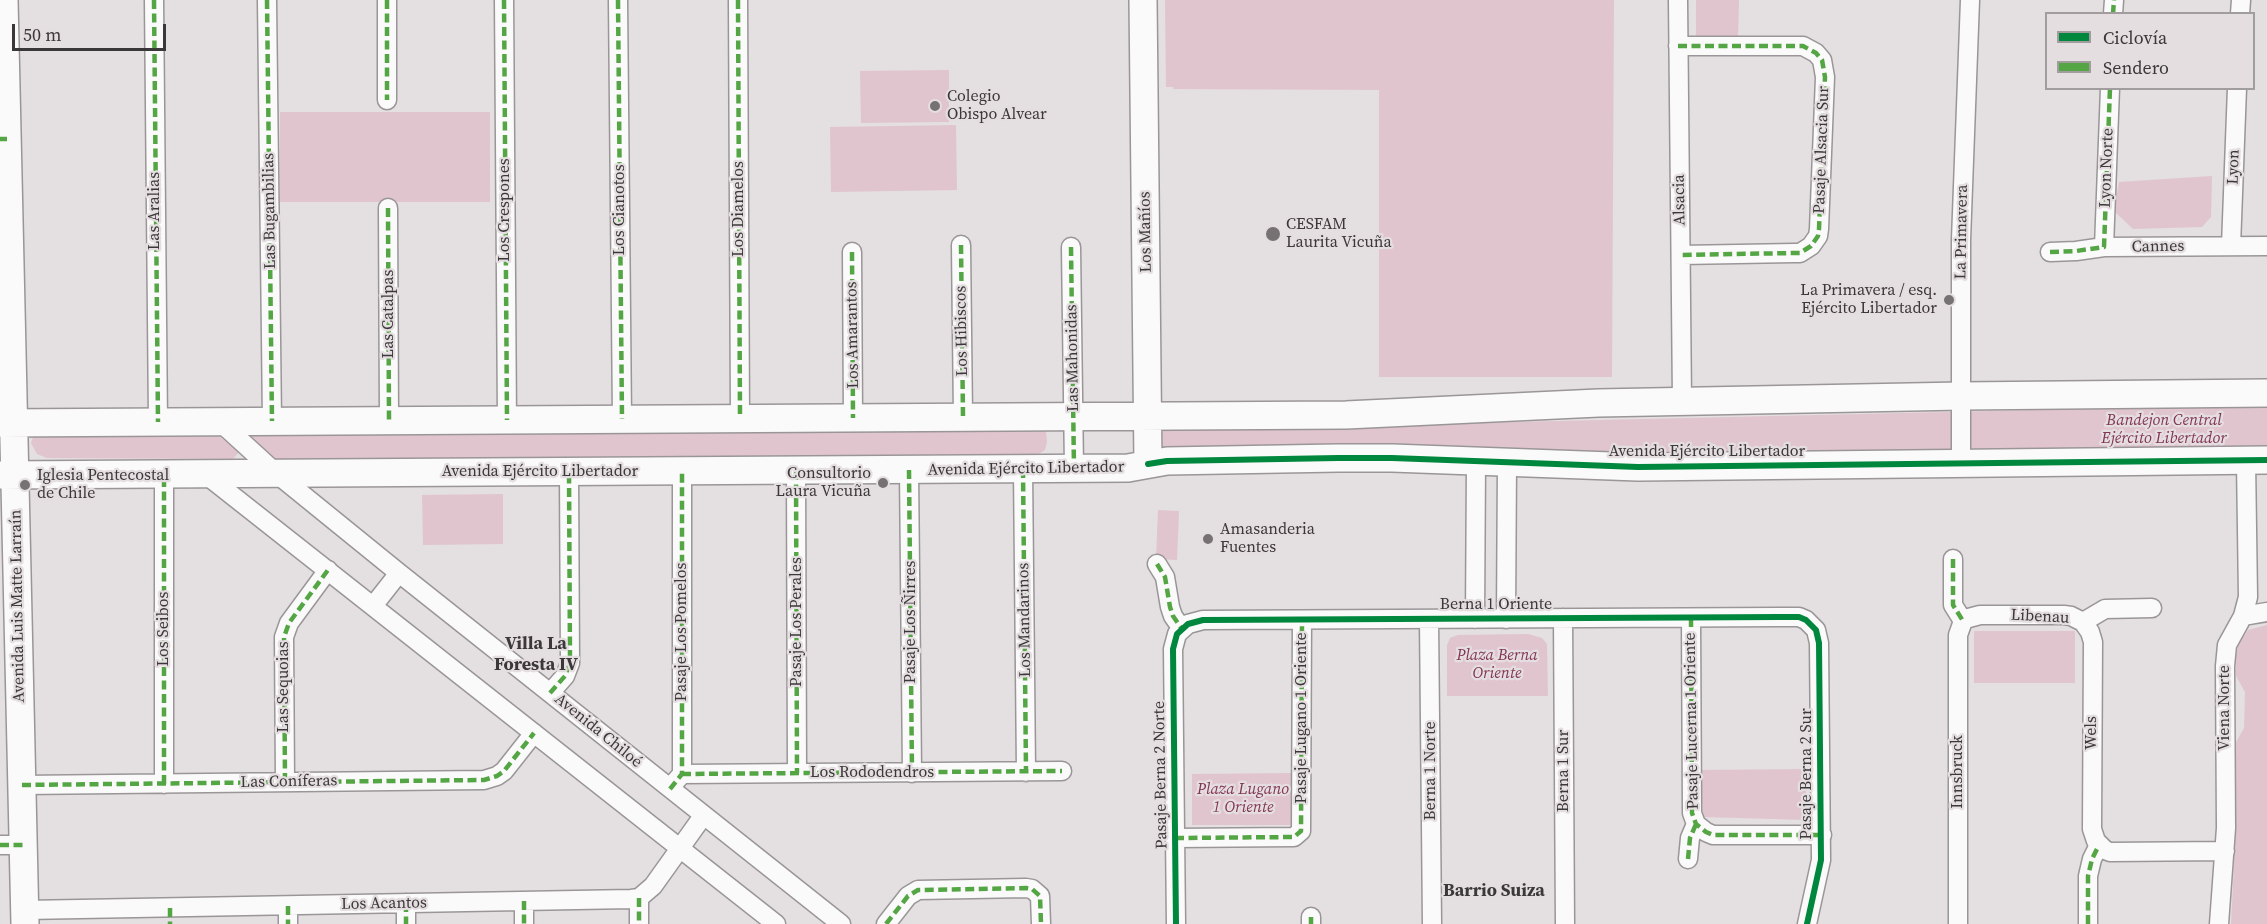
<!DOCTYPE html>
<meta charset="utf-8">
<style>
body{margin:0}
#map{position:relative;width:2267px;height:924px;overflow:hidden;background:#e4dfe1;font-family:"Source Serif 4",serif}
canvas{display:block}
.legend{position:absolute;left:2045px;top:12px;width:210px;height:78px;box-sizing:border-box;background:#e5dee0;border:2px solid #a19c9d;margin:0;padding:8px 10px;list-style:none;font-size:18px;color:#3b3839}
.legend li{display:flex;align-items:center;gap:12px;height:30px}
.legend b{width:30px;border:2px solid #a19c9d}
.scale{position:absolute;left:12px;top:24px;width:154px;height:27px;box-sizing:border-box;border:3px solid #3b3839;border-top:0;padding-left:8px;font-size:18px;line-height:21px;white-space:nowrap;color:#3b3839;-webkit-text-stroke:4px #e5dee0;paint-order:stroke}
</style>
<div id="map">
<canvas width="2267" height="924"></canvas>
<ul class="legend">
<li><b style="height:8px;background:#00873e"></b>Ciclovía</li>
<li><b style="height:8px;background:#54a645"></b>Sendero</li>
</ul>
<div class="scale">50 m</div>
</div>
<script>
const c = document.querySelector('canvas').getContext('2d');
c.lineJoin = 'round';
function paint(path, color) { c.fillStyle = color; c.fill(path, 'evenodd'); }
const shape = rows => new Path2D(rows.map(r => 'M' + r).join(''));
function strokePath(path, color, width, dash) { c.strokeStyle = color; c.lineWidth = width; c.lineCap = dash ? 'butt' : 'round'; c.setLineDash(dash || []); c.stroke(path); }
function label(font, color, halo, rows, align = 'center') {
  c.font = font + ' "Source Serif 4",serif'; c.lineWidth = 4.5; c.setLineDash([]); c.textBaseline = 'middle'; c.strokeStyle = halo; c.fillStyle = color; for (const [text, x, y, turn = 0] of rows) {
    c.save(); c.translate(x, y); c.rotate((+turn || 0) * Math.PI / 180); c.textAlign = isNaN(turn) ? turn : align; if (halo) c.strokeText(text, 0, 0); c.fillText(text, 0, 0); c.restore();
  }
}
paint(shape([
 [1165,0,1614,0,1612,377,1379,377,1379,90,1173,89,1173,87,1166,87],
 [1696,0,1739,0,1738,37,1696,37],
 [949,70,949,122,861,123,860,71],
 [280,112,490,112,490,202,280,202],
 [956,125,957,190,831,192,830,127],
 [2212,176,2211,217,2202,227,2133,229,2114,211,2119,182],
 [2267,407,2267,451,1916,455,1557,454,1443,450,1158,448,1160,425,1470,423,2077,409],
 [208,427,239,452,233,459,47,458,37,454,31,443,34,434],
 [1039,427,1046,432,1047,442,1045,450,1032,458,278,462,258,450,250,433],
 [503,494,503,544,423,545,422,495],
 [1158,510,1179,511,1177,560,1156,559],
 [2267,625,2267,924,2231,924,2234,864,2235,744,2244,728,2245,692,2236,676,2236,657,2238,645,2248,630],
 [1974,631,2075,631,2075,683,1974,683],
 [1528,634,1542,638,1547,644,1548,696,1447,696,1447,645,1450,638,1458,635],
 [1806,769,1806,820,1703,817,1700,770],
 [1294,773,1294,825,1192,825,1192,774]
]), '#e0c5ce');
const street = shape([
 [154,0,158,422],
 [267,0,272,421],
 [387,0,387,100],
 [504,0,507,420],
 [618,0,622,419],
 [738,0,740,418],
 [1678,0,1682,401],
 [2113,14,2114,0],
 [2240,14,2241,0],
 [1678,46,1803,46,1816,53,1822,60,1825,77,1819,229,1818,236,1811,246,1800,253,1794,253,1681,255],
 [388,208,389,420],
 [961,245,963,417],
 [2231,246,2237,88],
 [1071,247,1074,469],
 [2104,247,2110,88],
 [852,252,853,418],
 [2050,252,2076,251,2104,247,2267,246],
 [219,421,277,474,399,573,841,924],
 [1961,463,1961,240,1970,0],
 [1023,469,1026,772],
 [909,470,912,773],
 [796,471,797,773],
 [205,474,776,924],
 [1953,559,1953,605,1963,621],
 [1157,564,1165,577,1170,607,1173,616,1182,629],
 [373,606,399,573],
 [2243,616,2267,612],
 [1563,618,1565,924],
 [1691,618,1692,813,1696,824,1706,832,1713,835,1822,835],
 [1429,619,1432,924],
 [1475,619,1476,462],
 [1506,619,1507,463],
 [1963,621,1965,619,1980,615,2064,615,2071,616,2083,622,2090,632,2093,642,2092,829,2096,841,2105,850,2110,852,2225,851],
 [2083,622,2105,609,2152,608],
 [550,693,565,676,570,663,569,472],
 [682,774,1062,771],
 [285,782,284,637,289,623,328,570],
 [675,782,682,774,682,472],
 [164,784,164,474],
 [22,785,484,780,497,776,504,771,534,733],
 [1175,838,1294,837,1301,831,1302,620],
 [0,845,23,845],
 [1688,859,1690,838,1696,824],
 [639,898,639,924],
 [524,901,524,924],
 [406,903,406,924],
 [288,906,288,924],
 [25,910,631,899,639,898,653,886,703,816],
 [886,924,908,896,918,890,1026,888,1032,889,1040,896,1041,924],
 [1176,924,1173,649,1177,634,1188,624,1203,620,1780,617,1799,617,1806,620,1816,630,1819,643,1821,860,1807,924],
 [1311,924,1311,917],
 [1958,924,1958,635,1963,621],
 [2088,924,2088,876,2092,859,2099,845],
 [2219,924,2226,828,2225,666,2227,645,2243,616,2248,597,2246,461]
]);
const secondary = shape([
 [4,0,25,924],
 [1143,0,1148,464],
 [0,423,1346,415,1598,403,1962,396,2267,393],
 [0,475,1128,468,1167,461,1338,458,1392,458,1638,467,2267,460]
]);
strokePath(street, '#9a9698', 21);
strokePath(secondary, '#9a9698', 30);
strokePath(street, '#fbfafa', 18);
strokePath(secondary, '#fbfafa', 27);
strokePath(shape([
 [154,0,158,422],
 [267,0,272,421],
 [387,0,387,100],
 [504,0,507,420],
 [618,0,622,419],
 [738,0,740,418],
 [2113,14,2114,0],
 [1678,46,1803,46,1816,53,1822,60,1825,77,1819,229,1818,236,1811,246,1800,253,1794,253,1681,255],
 [0,139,7,139],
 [388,208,389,420],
 [961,245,963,417],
 [1071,247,1074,469],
 [852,252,853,418],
 [2050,252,2076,251,2104,247,2110,88],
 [1023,469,1026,772],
 [909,470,912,773],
 [796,471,797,773],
 [1953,559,1953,605,1963,621],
 [1157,564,1165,577,1170,607,1173,616,1182,629],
 [1691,618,1692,813,1696,824,1706,832,1713,835,1822,835],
 [550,693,565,676,570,663,569,472],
 [682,774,1062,771],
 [285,782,284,637,289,623,328,570],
 [164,784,164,474],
 [22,785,484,780,497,776,504,771,534,733],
 [670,789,682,774,682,472],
 [1175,838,1294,837,1301,831,1302,620],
 [0,845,23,845],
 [1688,859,1690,838,1696,824],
 [639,898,639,924],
 [524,901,524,924],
 [406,903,406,924],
 [288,906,288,924],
 [170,908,170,924],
 [886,924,908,896,918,890,1026,888,1032,889,1040,896,1041,924],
 [1311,924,1311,917],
 [2088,924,2088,876,2092,859,2099,845]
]), '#54a645', 4.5, [9, 4.5]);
strokePath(shape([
 [1148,464,1167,461,1338,458,1392,458,1638,467,2267,460],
 [1176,924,1173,649,1177,634,1188,624,1203,620,1780,617,1799,617,1806,620,1816,630,1819,643,1821,860,1807,924]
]), '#00873e', 6);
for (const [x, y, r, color] of [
 [935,106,6,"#767274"],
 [1273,234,8,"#767274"],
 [1949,300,6,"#767274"],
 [883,483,6,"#767274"],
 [25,485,6,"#767274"],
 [1208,539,6,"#767274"]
]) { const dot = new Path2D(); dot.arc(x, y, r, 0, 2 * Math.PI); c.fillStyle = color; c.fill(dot); strokePath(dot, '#e5dee0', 2); }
label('16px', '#3b3839', '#e5dee0', [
 ["Colegio",947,97],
 ["Obispo Alvear",947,115],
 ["CESFAM",1286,225],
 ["Laurita Vicuña",1286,243],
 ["La Primavera / esq.",1937,291,"right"],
 ["Ejército Libertador",1937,309,"right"],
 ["Consultorio",871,474,"right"],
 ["Laura Vicuña",871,492,"right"],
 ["Iglesia Pentecostal",37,476],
 ["de Chile",37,494],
 ["Amasanderia",1220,530],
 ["Fuentes",1220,548]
], 'left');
label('16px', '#3b3839', '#e5dee0', [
 ["Pasaje Alsacia Sur",1822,150,-88],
 ["Lyon",2234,167,-88],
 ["Lyon Norte",2107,168,-88],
 ["Alsacia",1680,200,-91],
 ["Los Diamelos",739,209,-90],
 ["Los Crespones",505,210,-90],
 ["Los Cianotos",620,210,-90],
 ["Las Aralias",155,211,-90],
 ["Las Bugambilias",270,211,-91],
 ["Los Mañíos",1146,232,-91],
 ["La Primavera",1962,232,-89],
 ["Cannes",2158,247,-1],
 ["Las Catalpas",389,314,-90],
 ["Los Hibiscos",962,331,-91],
 ["Los Amarantos",853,335,-91],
 ["Las Mahonidas",1073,358,-91],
 ["Avenida Ejército Libertador",1707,452],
 ["Avenida Ejército Libertador",1026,469,-1],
 ["Avenida Ejército Libertador",540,472],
 ["Berna 1 Oriente",1496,605],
 ["Avenida Luis Matte Larraín",18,606,-91],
 ["Libenau",2040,617,3],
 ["Los Mandarinos",1025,620,-91],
 ["Pasaje Los Perales",797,622,-90],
 ["Pasaje Los Ñirres",911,622,-90],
 ["Los Seibos",164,629,-90],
 ["Pasaje Los Pomelos",682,632,-90],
 ["Las Sequoias",284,687,-90],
 ["Viena Norte",2225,708,-90],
 ["Pasaje Lugano 1 Oriente",1302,718,-90],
 ["Pasaje Lucerna 1 Oriente",1692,721,-91],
 ["Avenida Chiloé",598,731,39],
 ["Wels",2092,733,-90],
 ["Berna 1 Norte",1431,771,-90],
 ["Berna 1 Sur",1564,771,-90],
 ["Innsbruck",1958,772,-90],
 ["Los Rododendros",872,773],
 ["Pasaje Berna 2 Sur",1807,774,-90],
 ["Pasaje Berna 2 Norte",1161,775,-91],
 ["Las Coníferas",289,782,-1],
 ["Los Acantos",384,904,-1]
]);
label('italic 16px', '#833553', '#e5dee0', [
 ["Bandejon Central",2164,421],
 ["Ejército Libertador",2164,439],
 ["Plaza Berna",1497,656],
 ["Oriente",1497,674],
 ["Plaza Lugano",1243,790],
 ["1 Oriente",1243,808]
]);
label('bold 18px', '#3b3839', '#e5dee0', [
 ["Villa La",536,644],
 ["Foresta IV",536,665],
 ["Barrio Suiza",1494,891]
]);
</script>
